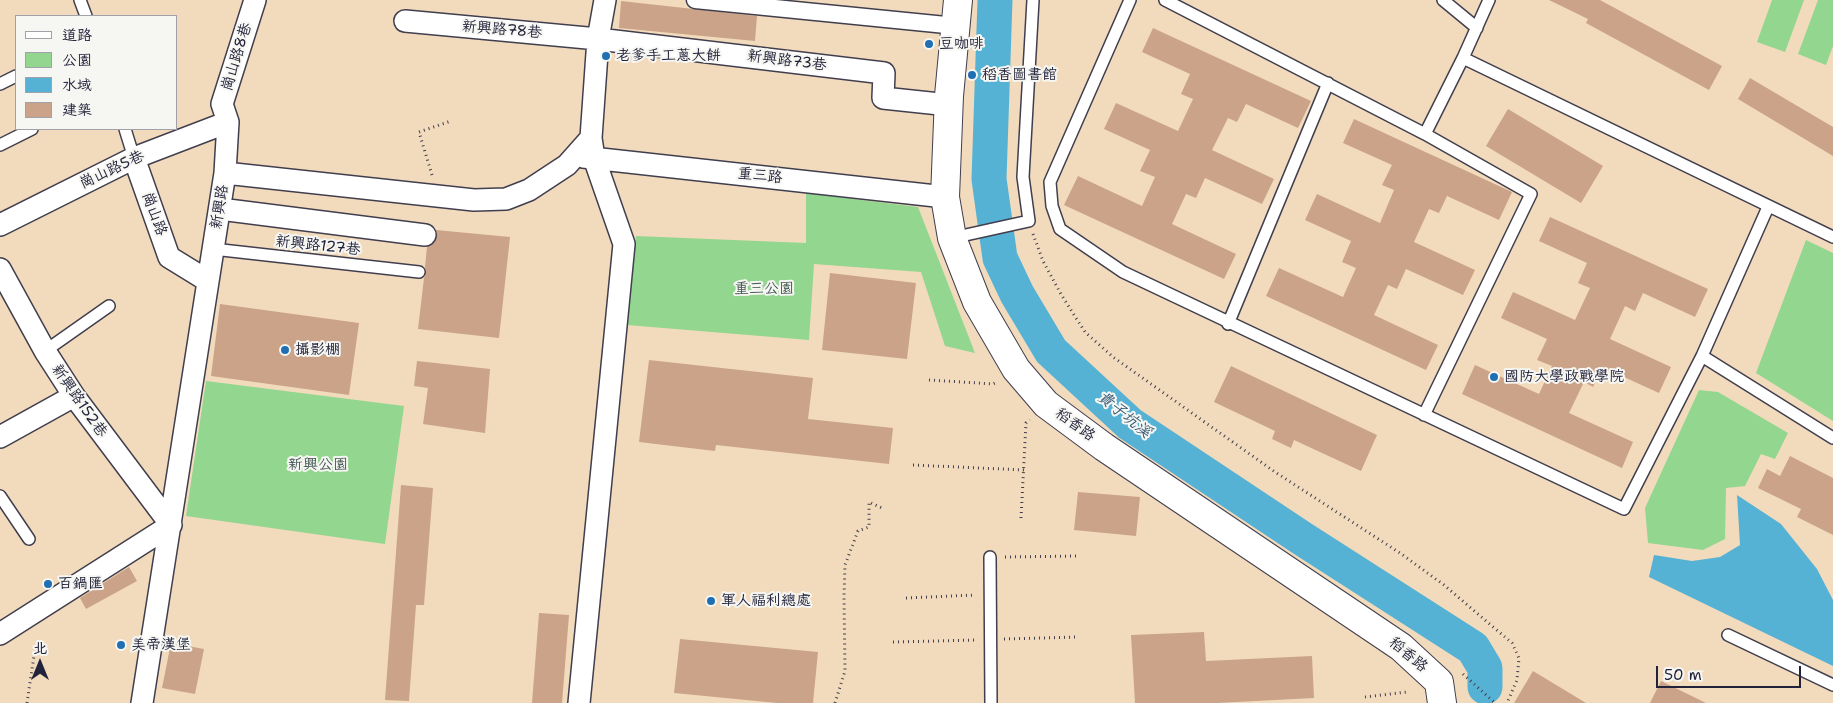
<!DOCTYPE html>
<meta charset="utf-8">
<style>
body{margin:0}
#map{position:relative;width:1833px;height:703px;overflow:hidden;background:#f2dbbc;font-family:"Shantell Sans","LXGW WenKai TC",sans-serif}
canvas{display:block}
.legend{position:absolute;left:15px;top:15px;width:162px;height:115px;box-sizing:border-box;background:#f6f6f2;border:1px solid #a1a1a9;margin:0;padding:6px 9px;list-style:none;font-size:15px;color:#22223b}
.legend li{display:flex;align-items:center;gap:10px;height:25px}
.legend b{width:25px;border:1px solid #a1a1a9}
.north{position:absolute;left:15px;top:638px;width:50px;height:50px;-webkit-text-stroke:4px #f6f6f2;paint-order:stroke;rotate:0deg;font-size:14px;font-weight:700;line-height:20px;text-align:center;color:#22223b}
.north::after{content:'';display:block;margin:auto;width:18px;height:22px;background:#22223b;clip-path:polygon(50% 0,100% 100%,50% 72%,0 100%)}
.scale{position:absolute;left:1656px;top:666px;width:145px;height:22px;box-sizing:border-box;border:2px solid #22223b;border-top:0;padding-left:6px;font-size:15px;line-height:18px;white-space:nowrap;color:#22223b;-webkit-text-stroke:4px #f6f6f2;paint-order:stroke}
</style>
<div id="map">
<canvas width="1833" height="703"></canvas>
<ul class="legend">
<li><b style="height:6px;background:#fff"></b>道路</li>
<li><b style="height:14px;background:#92d68f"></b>公園</li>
<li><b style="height:14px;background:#56b2d4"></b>水域</li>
<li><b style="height:14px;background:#cba388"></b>建築</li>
</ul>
<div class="north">北</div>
<div class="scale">50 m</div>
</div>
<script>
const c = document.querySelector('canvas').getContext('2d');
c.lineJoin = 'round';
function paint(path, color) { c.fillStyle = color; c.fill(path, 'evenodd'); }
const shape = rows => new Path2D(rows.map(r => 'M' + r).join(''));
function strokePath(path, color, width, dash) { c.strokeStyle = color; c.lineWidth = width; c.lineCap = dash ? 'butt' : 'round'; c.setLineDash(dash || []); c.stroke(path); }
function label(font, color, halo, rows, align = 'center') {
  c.font = font + ' "Shantell Sans","LXGW WenKai TC",sans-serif'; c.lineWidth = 4; c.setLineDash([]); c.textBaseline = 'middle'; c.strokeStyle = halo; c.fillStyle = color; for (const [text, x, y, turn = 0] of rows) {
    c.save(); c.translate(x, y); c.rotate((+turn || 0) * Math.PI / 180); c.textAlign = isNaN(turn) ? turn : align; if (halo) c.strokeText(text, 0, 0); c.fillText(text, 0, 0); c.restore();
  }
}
paint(shape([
 [1772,0,1804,0,1785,52,1757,42],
 [1818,0,1833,0,1833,46,1826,65,1798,54],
 [806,193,918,207,975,353,945,346,921,272,814,264,809,340,627,325,636,236,806,243],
 [1806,240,1833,253,1833,421,1756,373],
 [206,381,404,406,385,544,186,516],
 [1699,390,1718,392,1788,433,1775,459,1761,454,1745,486,1726,488,1725,539,1703,550,1648,543,1645,508]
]), '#92d68f');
paint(shape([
 [1737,495,1781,524,1817,569,1833,600,1833,666,1649,577,1654,555,1692,561,1720,557,1740,545]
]), '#56b2d4');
strokePath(shape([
 [981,178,982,175,989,175]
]), '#56b2d4', 5.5);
strokePath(shape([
 [995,0,989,179,1000,258,1017,294,1051,351,1130,424,1303,539,1473,648,1485,668,1485,687]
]), '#56b2d4', 35);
paint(shape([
 [1549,0,1600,0,1722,66,1709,90,1586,23,1588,19],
 [621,1,757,16,755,41,619,28],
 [1153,28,1311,101,1298,128,1246,104,1237,122,1228,118,1212,150,1274,179,1262,204,1205,178,1196,198,1186,194,1172,224,1236,254,1224,279,1064,205,1078,176,1142,206,1155,177,1140,171,1150,150,1104,129,1116,103,1178,131,1193,99,1181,94,1190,74,1142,52],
 [1750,78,1833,127,1833,156,1738,99],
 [1508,109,1603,166,1581,203,1486,146],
 [1354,119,1512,192,1499,220,1447,196,1439,213,1429,209,1414,242,1475,270,1463,295,1406,269,1397,289,1388,285,1374,315,1438,345,1426,370,1266,296,1279,268,1343,297,1356,268,1342,262,1351,241,1305,220,1317,194,1380,223,1394,190,1382,185,1392,165,1343,143],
 [1550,217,1708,289,1695,317,1643,293,1635,311,1625,306,1610,339,1671,367,1659,393,1602,367,1593,387,1584,382,1569,413,1633,442,1622,468,1462,394,1475,365,1539,394,1552,366,1537,360,1547,339,1501,318,1513,292,1575,320,1590,288,1578,283,1587,263,1539,241],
 [436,230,510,237,499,338,418,329,424,278,426,272,425,267,427,247,435,242],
 [830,273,916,283,907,359,822,350],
 [220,304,359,323,349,395,211,376],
 [649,360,813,378,808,419,893,428,889,464,716,445,715,451,639,442],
 [417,361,490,369,485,433,423,424,428,388,414,386],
 [1231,366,1377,435,1361,471,1294,440,1291,448,1272,439,1275,431,1214,402],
 [1790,456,1833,478,1833,535,1797,517,1801,509,1758,488,1767,469,1780,476],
 [401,485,433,488,424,605,416,605,409,701,385,700],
 [1078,492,1140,497,1136,536,1074,530],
 [129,567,137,581,86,609,80,598],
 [539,613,569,615,562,703,532,703],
 [1204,632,1206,661,1312,656,1314,698,1217,703,1135,703,1131,635],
 [680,639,818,652,813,703,777,703,674,693],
 [171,643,204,649,195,694,162,688],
 [1533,671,1543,677,1586,703,1514,703],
 [1661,681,1706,703,1650,703]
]), '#cba388');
const service = shape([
 [80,0,86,16],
 [1130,0,1050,182,1052,206,1060,229,1123,272,1624,509,1702,356,1768,207],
 [1165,0,1425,134,1463,58,1489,0],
 [1443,0,1477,28],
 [1463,58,1833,237],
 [0,84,16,76],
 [125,129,134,158],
 [0,145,32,129],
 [952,238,1029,221,1023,177,1033,0],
 [213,249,419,272],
 [1228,324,1328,83],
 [45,351,109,306],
 [1702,356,1833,438],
 [1424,415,1531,194,1425,134],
 [0,496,29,539],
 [990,557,991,703],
 [1728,635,1833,685]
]);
const pedestrian = shape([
 [695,0,956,26]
]);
const minor = shape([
 [405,21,598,39,884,73,883,98,949,105],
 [583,157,945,197],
 [134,158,169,257,208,281],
 [225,173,474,200,506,199,529,190,567,165,591,138,598,39,605,0],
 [220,209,425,235],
 [0,225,134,158,228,122],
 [0,269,45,351,74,396,171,525,0,634],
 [0,437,74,396],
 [142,703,225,173,228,122,222,104,255,0],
 [579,703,624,244,594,158,591,138]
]);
const tertiary = shape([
 [958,0,949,96,945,197,952,238,977,302,1016,369,1046,404,1104,447,1401,647,1439,682,1442,703]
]);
strokePath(service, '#413e4e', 14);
strokePath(pedestrian, '#413e4e', 19);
strokePath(minor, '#413e4e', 24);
strokePath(tertiary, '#413e4e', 30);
strokePath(shape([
 [432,175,419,132,451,121],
 [1033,234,1043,261,1062,296,1085,332,1113,357,1275,472,1400,553,1444,585,1512,643,1519,658,1517,680,1507,703],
 [929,380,993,384,997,382],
 [913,465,1024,470],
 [1021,518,1026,423,1030,420],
 [1005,557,1079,556],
 [906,598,975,595],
 [1004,639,1078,637],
 [893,642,978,640],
 [1463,674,1495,703],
 [1365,697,1407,692],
 [27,703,35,649],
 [835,703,845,671,844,597,845,565,858,531,869,527,869,502,884,509]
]), '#413e4e', 3, [1, 4]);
strokePath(service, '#fff', 11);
strokePath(pedestrian, '#fff', 16);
strokePath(minor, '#fff', 21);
strokePath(tertiary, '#fff', 28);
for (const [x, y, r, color] of [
 [929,44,5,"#1f6fb2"],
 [606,56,5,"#1f6fb2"],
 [972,75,5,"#1f6fb2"],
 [285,350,5,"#1f6fb2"],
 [1494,377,5,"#1f6fb2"],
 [48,584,5,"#1f6fb2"],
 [711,601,5,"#1f6fb2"],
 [121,645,5,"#1f6fb2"]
]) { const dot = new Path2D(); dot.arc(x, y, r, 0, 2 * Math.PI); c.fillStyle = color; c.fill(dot); strokePath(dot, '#f6f6f2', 2); }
label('15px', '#22223b', '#f6f6f2', [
 ["新興路78巷",502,30,5],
 ["崗山路8巷",237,57,-73],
 ["新興路73巷",787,61,7],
 ["崗山路5巷",112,170,-25],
 ["重三路",760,176,6],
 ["新興路",220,207,-81],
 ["崗山路",154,214,70],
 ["新興路127巷",318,246,6],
 ["新興路152巷",79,401,55],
 ["稻香路",1075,425,36],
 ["稻香路",1408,655,40]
]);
label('15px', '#22223b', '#f6f6f2', [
 ["豆咖啡",939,44],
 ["老爹手工蔥大餅",616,56],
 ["稻香圖書館",982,75],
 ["攝影棚",295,350],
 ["國防大學政戰學院",1504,377],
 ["百鍋匯",58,584],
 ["軍人福利總處",721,601],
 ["美帝漢堡",131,645]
], 'left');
label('15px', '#445854', '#f6f6f2', [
 ["重三公園",764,289],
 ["新興公園",318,465]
]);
label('italic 16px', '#375c78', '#f6f6f2', [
 ["貴子坑溪",1124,415,39]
]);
</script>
